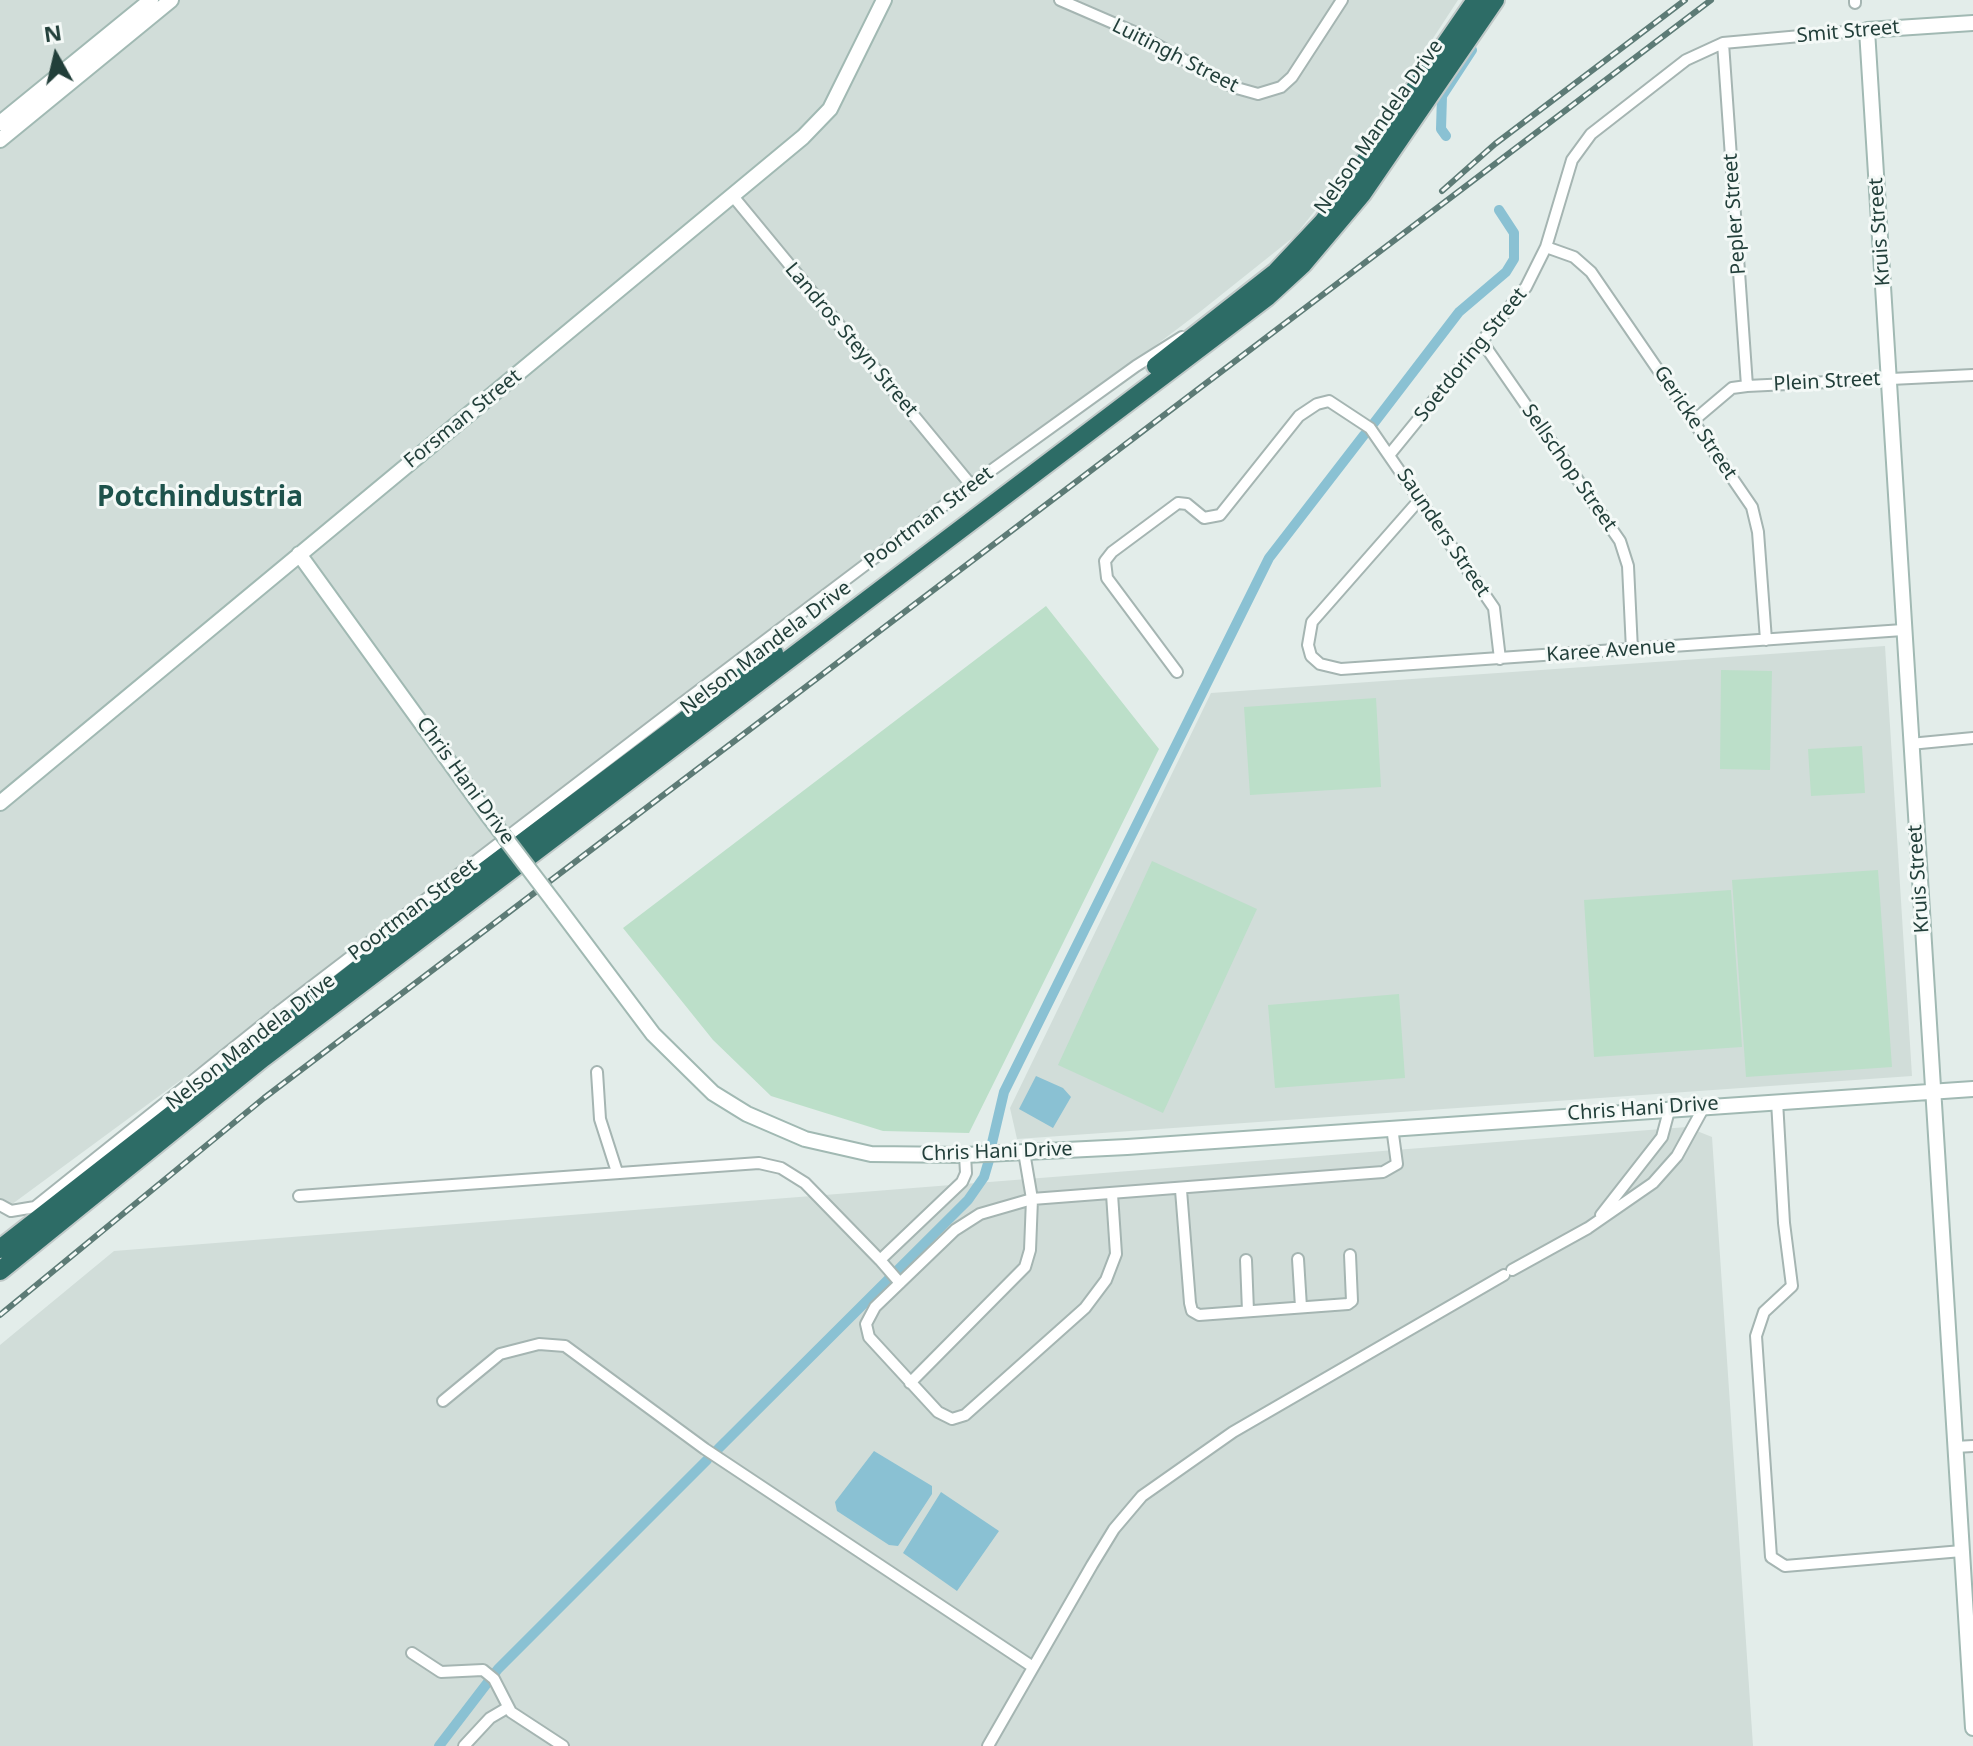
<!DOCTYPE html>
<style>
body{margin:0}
#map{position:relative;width:1973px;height:1746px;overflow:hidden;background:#e3edea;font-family:"Noto Sans",sans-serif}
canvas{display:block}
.north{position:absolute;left:16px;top:16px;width:80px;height:80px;-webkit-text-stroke:6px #f4f9f7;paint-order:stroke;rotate:352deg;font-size:22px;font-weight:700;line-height:32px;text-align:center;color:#223f3a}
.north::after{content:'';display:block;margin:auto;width:28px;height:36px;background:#223f3a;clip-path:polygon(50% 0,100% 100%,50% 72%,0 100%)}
</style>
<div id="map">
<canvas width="1973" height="1746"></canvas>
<div class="north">N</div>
</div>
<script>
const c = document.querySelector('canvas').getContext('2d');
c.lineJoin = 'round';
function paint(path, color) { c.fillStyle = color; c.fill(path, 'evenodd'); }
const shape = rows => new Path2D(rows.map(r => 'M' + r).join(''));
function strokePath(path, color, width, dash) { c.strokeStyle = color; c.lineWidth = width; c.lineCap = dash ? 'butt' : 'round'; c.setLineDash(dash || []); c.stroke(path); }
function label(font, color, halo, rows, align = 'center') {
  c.font = font + ' "Noto Sans",sans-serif'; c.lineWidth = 6; c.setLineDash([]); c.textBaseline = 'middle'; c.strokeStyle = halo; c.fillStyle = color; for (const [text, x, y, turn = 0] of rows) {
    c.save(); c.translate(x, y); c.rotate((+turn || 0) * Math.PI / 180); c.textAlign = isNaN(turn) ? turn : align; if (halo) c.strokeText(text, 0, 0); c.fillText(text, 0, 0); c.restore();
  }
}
paint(shape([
 [0,0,1458,0,1349,167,1295,236,1201,311,359,949,0,1213],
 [1885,646,1912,1076,1017,1139,1010,1108,1211,693],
 [1687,1127,1712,1137,1753,1746,0,1746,0,1345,114,1251]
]), '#d1ddd9');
paint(shape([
 [1046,606,1159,749,969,1133,883,1131,771,1096,713,1040,623,928],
 [1721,670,1772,671,1770,770,1720,769],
 [1376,698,1381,787,1250,795,1244,707],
 [1862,746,1865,793,1811,796,1808,749],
 [1152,861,1257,909,1163,1113,1058,1065],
 [1878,870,1892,1067,1746,1077,1732,880],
 [1731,890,1742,1047,1594,1057,1584,900],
 [1399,994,1405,1078,1275,1088,1268,1005]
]), '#bcdfc9');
paint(shape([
 [1036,1076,1063,1088,1071,1097,1053,1128,1019,1109],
 [874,1451,932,1486,932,1494,898,1546,889,1545,837,1511,835,1502],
 [941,1492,999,1531,957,1591,903,1553]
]), '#8ac1d3');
strokePath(shape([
 [1446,136,1441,129,1442,96,1472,50],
 [1374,423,1459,312,1506,272,1514,259,1514,233,1499,210],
 [992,1143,1004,1092,1269,558,1364,435],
 [718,1449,968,1200,984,1177,989,1160],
 [439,1746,498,1669,707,1460]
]), '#8ac1d3', 10);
const street = shape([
 [1060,0,1134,32,1233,87,1258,94,1281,87,1292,77,1342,0],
 [1855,0,1855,3],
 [1723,43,1747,386],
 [732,195,971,485],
 [1546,247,1574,257,1591,272,1752,507,1758,532,1766,640],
 [1483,343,1620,541,1628,566,1632,650],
 [1693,421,1732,388,1747,386,1973,375],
 [1390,454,1526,287,1546,247,1572,160,1591,134,1686,60,1723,43,1867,30],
 [1421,498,1312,622,1308,645,1311,656,1320,664,1341,669,1903,630],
 [1177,672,1107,578,1105,561,1112,552,1178,503,1187,504,1204,518,1220,515,1299,416,1317,404,1329,401,1370,428,1494,608,1500,659],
 [1910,744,1973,738],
 [597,1072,600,1119,617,1172],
 [1777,1101,1784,1223,1792,1286,1764,1312,1756,1336,1771,1557,1785,1566,1962,1551],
 [1181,1190,1190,1303,1192,1311,1199,1315,1348,1304,1352,1301,1350,1255],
 [1112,1194,1116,1254,1106,1280,1085,1308,965,1415,952,1419,938,1412,869,1337,866,1324,875,1307,955,1230,980,1214,1032,1199,1383,1172,1397,1164,1392,1127],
 [299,1196,759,1163,781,1168,805,1183,880,1260,962,1182,966,1173,965,1155],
 [0,1205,11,1211,35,1207,281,1010,677,707,971,485,1136,366,1182,337],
 [1601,1215,1662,1137,1670,1107],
 [1298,1259,1301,1307],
 [880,1260,900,1283],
 [1246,1260,1248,1311],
 [1512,1270,1588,1228,1653,1183,1677,1156,1705,1105],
 [910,1383,1025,1267,1030,1250,1032,1199,1024,1152],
 [443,1401,500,1354,539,1344,565,1346,705,1449,1033,1667],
 [1955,1447,1973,1446],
 [412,1653,441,1672,483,1670,494,1679,511,1712,563,1746],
 [464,1746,490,1718,507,1708],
 [988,1746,1092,1565,1114,1529,1142,1496,1233,1432,1504,1275]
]);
const secondary = shape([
 [1973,23,1867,30,1973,1728],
 [0,123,151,0],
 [0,140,171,0],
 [299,554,487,814],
 [0,803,803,137,830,109,884,0],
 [554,902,653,1034,713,1093,747,1114,805,1139,871,1154,965,1155,1127,1147,1973,1089]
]);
const highway = shape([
 [1156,366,1276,272,1323,222,1476,0],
 [0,1249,445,901,774,653],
 [0,1271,263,1058,1267,297,1303,264,1362,194,1495,0]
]);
strokePath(street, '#a5b5b2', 14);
strokePath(secondary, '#a1b9b3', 18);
strokePath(highway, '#c1c9c8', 22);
strokePath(street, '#fff', 10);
strokePath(secondary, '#fff', 14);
strokePath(highway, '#2d6c66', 18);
const rail = shape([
 [1442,191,1495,144,1685,0],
 [0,1315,264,1098,1711,0]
]);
strokePath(rail, '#5d7b76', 6);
strokePath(rail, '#f4f9f7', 3, [9]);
const secondaryBridge = shape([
 [487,814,554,902]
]);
strokePath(secondaryBridge, '#a1b9b3', 18, []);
strokePath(secondaryBridge, '#fff', 14);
label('20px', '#223f3a', '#f4f9f7', [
 ["Smit Street",1848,32,-5],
 ["Luitingh Street",1175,56,27],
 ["Nelson Mandela Drive",1379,127,-55],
 ["Pepler Street",1735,214,-94],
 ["Kruis Street",1880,232,-94],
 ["Landros Steyn Street",851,340,50],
 ["Soetdoring Street",1471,355,-51],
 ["Plein Street",1827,382,-3],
 ["Forsman Street",463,419,-39],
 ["Gericke Street",1695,423,56],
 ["Sellschop Street",1569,468,55],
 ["Poortman Street",929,518,-37],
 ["Saunders Street",1443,533,56],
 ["Nelson Mandela Drive",766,648,-37],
 ["Karee Avenue",1611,651,-4],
 ["Chris Hani Drive",465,781,54],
 ["Kruis Street",1919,879,-94],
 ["Poortman Street",413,910,-37],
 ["Nelson Mandela Drive",251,1042,-38],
 ["Chris Hani Drive",1643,1109,-4],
 ["Chris Hani Drive",997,1152,-2]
]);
label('bold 28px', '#1d524b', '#f4f9f7', [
 ["Potchindustria",200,498]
]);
</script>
